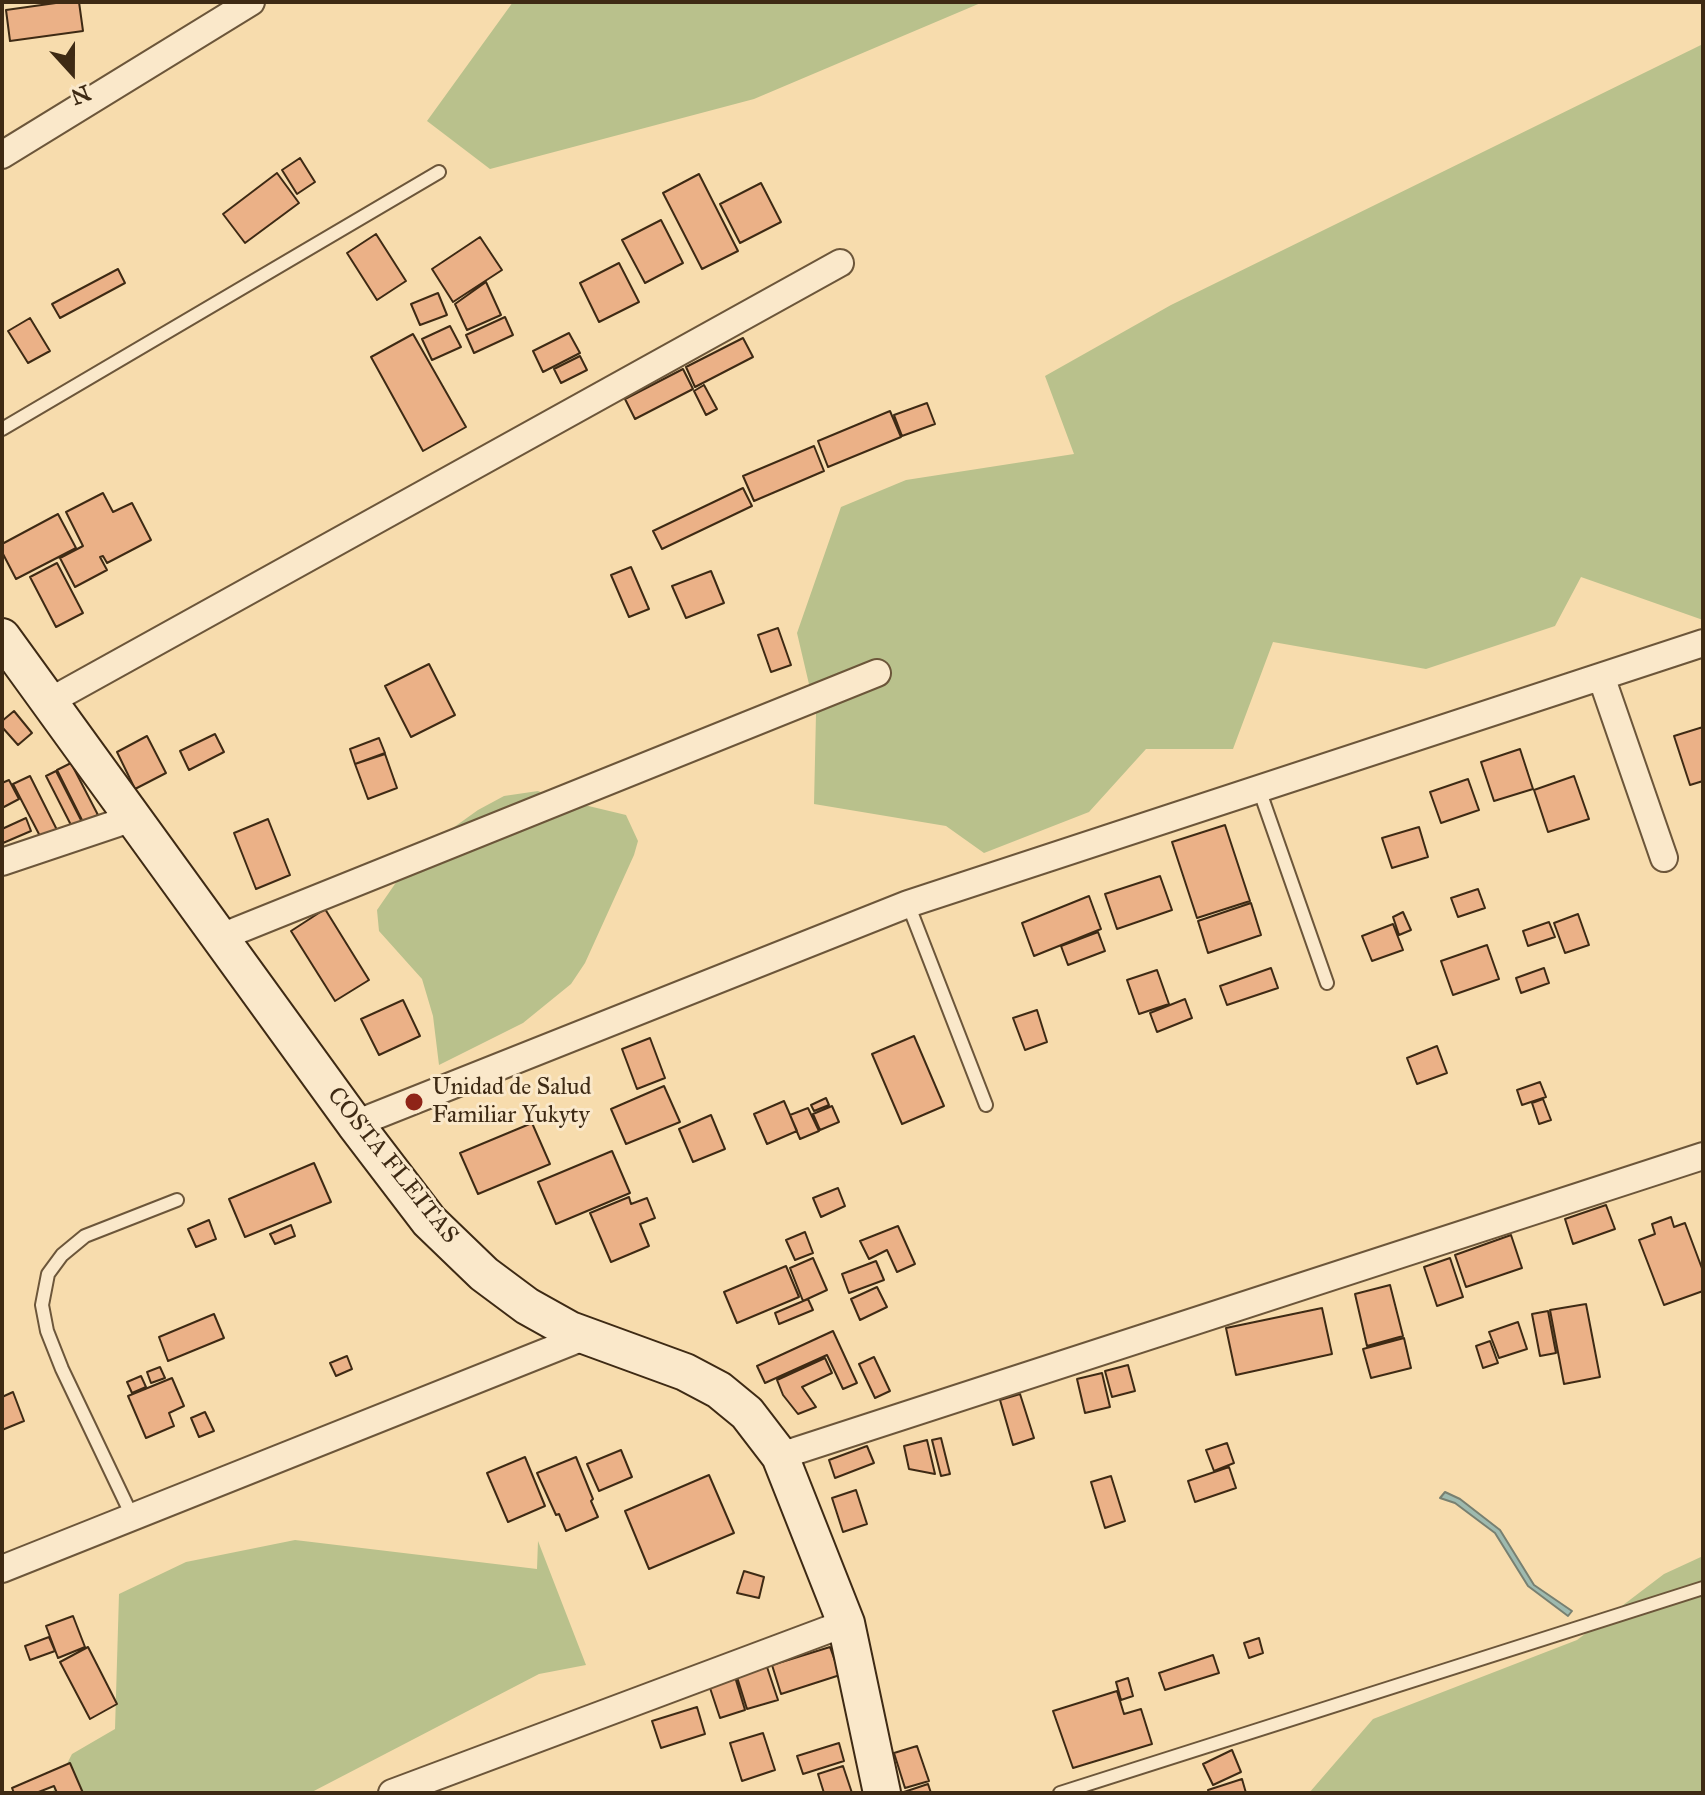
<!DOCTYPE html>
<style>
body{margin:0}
#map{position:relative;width:1705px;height:1795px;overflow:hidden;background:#f7dcad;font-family:"IM FELL Great Primer",serif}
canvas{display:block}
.frame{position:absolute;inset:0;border:4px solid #3e2a14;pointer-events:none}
.north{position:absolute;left:32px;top:32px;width:80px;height:80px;-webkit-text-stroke:6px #fae8ca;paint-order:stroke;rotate:159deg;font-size:22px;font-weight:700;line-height:32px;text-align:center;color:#3e2a14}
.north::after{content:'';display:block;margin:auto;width:28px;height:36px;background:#3e2a14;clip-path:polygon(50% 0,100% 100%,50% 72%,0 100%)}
</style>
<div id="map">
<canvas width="1705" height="1795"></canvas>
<div class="frame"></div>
<div class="north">N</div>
</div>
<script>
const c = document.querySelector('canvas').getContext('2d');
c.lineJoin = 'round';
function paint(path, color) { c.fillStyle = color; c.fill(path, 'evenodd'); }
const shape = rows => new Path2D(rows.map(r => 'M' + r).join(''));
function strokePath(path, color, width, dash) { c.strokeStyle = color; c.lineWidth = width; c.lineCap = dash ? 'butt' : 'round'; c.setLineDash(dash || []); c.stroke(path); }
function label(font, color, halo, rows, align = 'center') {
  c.font = font + ' "IM FELL Great Primer",serif'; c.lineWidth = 6; c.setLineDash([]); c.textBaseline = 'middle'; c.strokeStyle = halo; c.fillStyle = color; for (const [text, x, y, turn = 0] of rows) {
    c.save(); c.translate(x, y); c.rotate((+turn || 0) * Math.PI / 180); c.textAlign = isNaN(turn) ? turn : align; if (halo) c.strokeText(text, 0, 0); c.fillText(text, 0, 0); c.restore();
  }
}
paint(shape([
 [513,2,983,2,754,99,490,169,427,121],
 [1703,44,1703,620,1581,577,1555,626,1426,669,1273,642,1233,749,1146,749,1089,812,984,853,946,826,814,804,816,714,797,633,841,507,906,480,1074,454,1045,376,1171,305],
 [538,791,551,797,626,815,638,841,634,855,585,963,571,984,523,1023,439,1065,433,1016,422,979,379,931,377,910,415,855,478,810,504,796],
 [295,1540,537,1569,538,1541,586,1665,539,1674,310,1793,52,1793,72,1754,115,1729,119,1594,186,1562],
 [1703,1556,1703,1793,1309,1793,1373,1719,1577,1640,1664,1574]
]), '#b9c18c');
const water = shape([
 [1445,1492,1460,1499,1500,1530,1534,1585,1572,1611,1568,1616,1528,1586,1495,1533,1455,1503,1440,1498,1445,1492]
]);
paint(water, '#9ebaaf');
strokePath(water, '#788071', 2);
const building = shape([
 [63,2,79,2,83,31,10,41,6,10,63,2],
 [300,158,315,182,297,194,282,170,300,158],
 [277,173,299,203,245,243,223,214,277,173],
 [699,174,738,251,702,269,663,193,699,174],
 [761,183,781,222,740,243,720,204,761,183],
 [661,220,683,263,645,283,622,240,661,220],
 [376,234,406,281,377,300,347,253,376,234],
 [480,237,502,270,453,302,432,269,480,237],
 [619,263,639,302,599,322,580,283,619,263],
 [118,269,125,283,60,318,52,304,118,269],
 [486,282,501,315,467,330,455,304,486,282],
 [438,293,447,315,420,325,411,304,438,293],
 [505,317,513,335,474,353,466,335,505,317],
 [30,318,50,351,28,363,8,331,30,318],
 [450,326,461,347,432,360,422,339,450,326],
 [569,333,580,353,543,372,533,351,569,333],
 [413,334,466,427,423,451,371,357,413,334],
 [743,338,753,357,695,387,686,367,743,338],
 [580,356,587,370,561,383,554,369,580,356],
 [683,369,693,389,635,419,625,399,683,369],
 [704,385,717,409,706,415,694,391,704,385],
 [927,403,935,424,902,436,894,415,927,403],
 [890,411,901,437,828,467,818,441,890,411],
 [814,446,824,471,754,501,743,476,814,446],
 [743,488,752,506,662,549,653,531,743,488],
 [103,493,113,512,132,503,151,540,107,563,103,556,100,557,107,570,75,587,60,558,83,546,66,512,103,493],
 [58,514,76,548,16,579,2,552,2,544,58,514],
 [57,563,83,613,56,627,30,577,57,563],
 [631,567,649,609,629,617,611,575,631,567],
 [711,571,724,603,686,618,672,586,711,571],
 [778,628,791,665,771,672,758,635,778,628],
 [429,664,455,715,411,737,385,686,429,664],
 [14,711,32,733,18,745,2,727,2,721,14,711],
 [1703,727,1703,781,1690,785,1674,736,1703,727],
 [215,734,224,752,189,770,180,751,215,734],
 [147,736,166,773,135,789,117,752,147,736],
 [379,738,385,753,355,764,350,749,379,738],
 [1520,749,1533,789,1494,801,1481,762,1520,749],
 [385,754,397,788,368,799,355,764,385,754],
 [71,763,98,815,83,822,57,770,71,763],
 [56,771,82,822,72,827,46,776,56,771],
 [30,776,57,830,41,838,13,784,30,776],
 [1574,776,1589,819,1548,832,1534,790,1574,776],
 [1468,779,1479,810,1441,823,1430,792,1468,779],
 [9,780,19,799,2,808,2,783,9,780],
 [26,818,31,831,3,843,2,829,26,818],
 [268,819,290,875,256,889,234,833,268,819],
 [1225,825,1250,901,1197,918,1172,842,1225,825],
 [1419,827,1428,857,1392,868,1382,838,1419,827],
 [1160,876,1172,910,1117,929,1105,894,1160,876],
 [1478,889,1485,908,1458,917,1451,898,1478,889],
 [1089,896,1101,929,1034,956,1022,923,1089,896],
 [1251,903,1261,935,1208,953,1198,921,1251,903],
 [325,909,369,980,335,1001,291,931,325,909],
 [1403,912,1411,930,1399,935,1393,917,1403,912],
 [1578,914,1589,945,1565,953,1554,923,1578,914],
 [1549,922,1555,937,1528,946,1523,931,1549,922],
 [1393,924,1403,950,1372,961,1362,936,1393,924],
 [1098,932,1105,951,1068,965,1061,946,1098,932],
 [1487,945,1499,979,1453,995,1441,961,1487,945],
 [1271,968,1278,988,1227,1005,1220,986,1271,968],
 [1544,968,1549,983,1521,993,1516,978,1544,968],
 [1157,970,1169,1004,1139,1014,1127,980,1157,970],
 [1185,999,1192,1018,1157,1032,1150,1013,1185,999],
 [403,1000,420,1036,379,1055,361,1019,403,1000],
 [1037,1010,1047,1042,1025,1050,1013,1018,1037,1010],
 [914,1036,944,1106,902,1124,872,1054,914,1036],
 [650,1038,665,1078,637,1089,622,1049,650,1038],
 [1437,1046,1447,1073,1417,1084,1407,1058,1437,1046],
 [1540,1082,1546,1097,1522,1105,1517,1090,1540,1082],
 [664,1086,680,1122,626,1144,611,1109,664,1086],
 [826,1098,829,1105,814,1111,811,1105,826,1098],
 [1543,1099,1551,1120,1539,1124,1532,1103,1543,1099],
 [784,1101,797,1131,767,1144,754,1114,784,1101],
 [832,1106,839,1122,820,1130,813,1114,832,1106],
 [808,1108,819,1131,800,1139,790,1115,808,1108],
 [711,1115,725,1149,693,1162,679,1129,711,1115],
 [532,1123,550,1164,478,1194,460,1153,532,1123],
 [612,1151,630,1193,556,1224,538,1182,612,1151],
 [314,1163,331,1202,245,1237,229,1199,314,1163],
 [838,1188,845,1206,821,1217,813,1198,838,1188],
 [629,1197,631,1204,647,1198,655,1218,640,1224,649,1246,611,1262,590,1213,629,1197],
 [1606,1205,1615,1229,1573,1244,1565,1219,1606,1205],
 [1671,1217,1674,1227,1685,1223,1703,1271,1703,1291,1664,1305,1639,1240,1655,1234,1652,1224,1671,1217],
 [209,1220,216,1239,196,1247,188,1229,209,1220],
 [291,1225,295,1236,275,1244,270,1234,291,1225],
 [898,1226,915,1264,897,1272,887,1250,869,1259,860,1241,898,1226],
 [805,1232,813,1253,795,1260,786,1240,805,1232],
 [1511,1235,1522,1268,1466,1287,1455,1255,1511,1235],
 [813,1258,827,1290,803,1301,790,1268,813,1258],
 [1450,1258,1463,1297,1437,1306,1424,1267,1450,1258],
 [876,1261,884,1280,849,1293,842,1274,876,1261],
 [786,1266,799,1297,737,1323,724,1292,786,1266],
 [1390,1285,1403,1336,1367,1346,1355,1294,1390,1285],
 [877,1287,887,1307,860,1320,851,1299,877,1287],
 [808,1299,813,1310,779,1324,775,1313,808,1299],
 [1586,1304,1600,1377,1564,1384,1550,1310,1586,1304],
 [1322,1308,1332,1354,1236,1375,1226,1328,1322,1308],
 [1548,1311,1556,1353,1540,1356,1532,1314,1548,1311],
 [214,1314,224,1338,168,1361,159,1337,214,1314],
 [1518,1322,1527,1349,1499,1358,1489,1332,1518,1322],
 [833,1331,857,1383,843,1389,827,1355,765,1383,757,1366,833,1331],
 [1404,1338,1411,1368,1371,1378,1363,1349,1404,1338],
 [1490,1341,1498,1363,1483,1368,1476,1346,1490,1341],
 [347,1356,352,1369,336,1376,330,1363,347,1356],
 [874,1357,890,1391,875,1398,859,1364,874,1357],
 [825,1358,832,1373,802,1387,816,1407,798,1414,783,1395,777,1380,825,1358],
 [1128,1365,1135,1391,1112,1397,1105,1371,1128,1365],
 [160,1367,165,1378,151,1383,147,1372,160,1367],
 [1102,1373,1110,1407,1085,1413,1077,1379,1102,1373],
 [141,1376,146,1387,132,1393,127,1382,141,1376],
 [172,1378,184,1406,169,1413,174,1426,146,1438,128,1396,172,1378],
 [13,1392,24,1421,2,1430,2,1397,13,1392],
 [1020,1394,1034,1438,1013,1445,1000,1400,1020,1394],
 [205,1412,214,1431,199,1437,191,1418,205,1412],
 [941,1438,950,1474,941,1476,932,1440,941,1438],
 [927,1440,935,1474,909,1469,904,1446,927,1440],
 [1227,1443,1234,1463,1214,1471,1206,1450,1227,1443],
 [867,1446,874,1463,835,1478,829,1460,867,1446],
 [621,1450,632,1477,599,1491,587,1464,621,1450],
 [525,1457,545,1506,508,1522,487,1473,525,1457],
 [576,1457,593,1499,591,1501,598,1517,566,1531,559,1514,556,1515,537,1473,576,1457],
 [1229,1467,1236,1488,1195,1502,1188,1481,1229,1467],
 [709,1475,734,1533,649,1569,625,1511,709,1475],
 [1111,1476,1125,1521,1105,1528,1091,1482,1111,1476],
 [856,1490,867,1524,843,1532,832,1498,856,1490],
 [744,1571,764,1577,759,1598,737,1593,744,1571],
 [73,1616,85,1647,58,1658,46,1626,73,1616],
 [49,1637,55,1651,30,1660,25,1646,49,1637],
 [1259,1638,1263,1653,1249,1658,1244,1643,1259,1638],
 [88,1647,117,1704,90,1719,60,1662,88,1647],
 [830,1647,840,1675,781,1694,772,1665,830,1647],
 [1213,1655,1219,1673,1165,1690,1159,1673,1213,1655],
 [767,1667,778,1700,747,1709,737,1677,767,1667],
 [735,1677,745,1710,720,1718,709,1685,735,1677],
 [1128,1678,1133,1696,1121,1700,1116,1682,1128,1678],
 [1117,1691,1124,1714,1141,1709,1152,1744,1073,1768,1053,1711,1117,1691],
 [697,1707,705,1734,661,1748,652,1721,697,1707],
 [763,1733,775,1770,742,1781,730,1743,763,1733],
 [839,1743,844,1761,803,1774,797,1756,839,1743],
 [917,1746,929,1781,905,1788,894,1753,917,1746],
 [1232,1750,1241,1772,1213,1785,1203,1764,1232,1750],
 [70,1763,83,1793,57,1793,54,1786,36,1793,14,1793,12,1788,70,1763],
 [843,1766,852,1793,824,1793,818,1774,843,1766],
 [1242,1779,1246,1793,1209,1793,1208,1790,1242,1779],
 [928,1784,931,1793,905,1793,904,1792,928,1784]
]);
paint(building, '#ebb187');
strokePath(building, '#3e2a14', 2);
const lane = shape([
 [2,429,439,172],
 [1259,789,1327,983],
 [908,904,986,1105],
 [133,1518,62,1369,47,1331,42,1305,48,1274,62,1255,85,1236,177,1200],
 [1060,1793,1703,1588]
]);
const street = shape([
 [2,155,251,2],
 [1602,679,1664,858],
 [50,701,840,263],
 [2,862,133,818],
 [221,937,877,673],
 [355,1124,908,904,1703,643],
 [780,1456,1703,1156],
 [2,1569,586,1336],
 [392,1793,846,1623]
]);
const secondary = shape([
 [2,637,355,1124,429,1221,484,1274,527,1306,570,1330,685,1372,719,1390,747,1413,780,1456,846,1623,882,1793]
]);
strokePath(lane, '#6c563a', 16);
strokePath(street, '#6c563a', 30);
strokePath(secondary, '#3e2a14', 40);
strokePath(lane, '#fae8ca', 12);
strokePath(street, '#fae8ca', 26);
strokePath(secondary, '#fae8ca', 36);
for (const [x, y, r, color] of [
 [414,1102,10,"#8f2418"]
]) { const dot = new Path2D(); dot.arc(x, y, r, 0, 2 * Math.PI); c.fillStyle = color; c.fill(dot); strokePath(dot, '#fae8ca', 3); }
label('24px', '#3e2a14', '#fae8ca', [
 ["Unidad de Salud",432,1088],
 ["Familiar Yukyty",432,1116]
], 'left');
label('24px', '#3e2a14', '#fae8ca', [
 ["COSTA FLEITAS",392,1166,51]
]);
</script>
